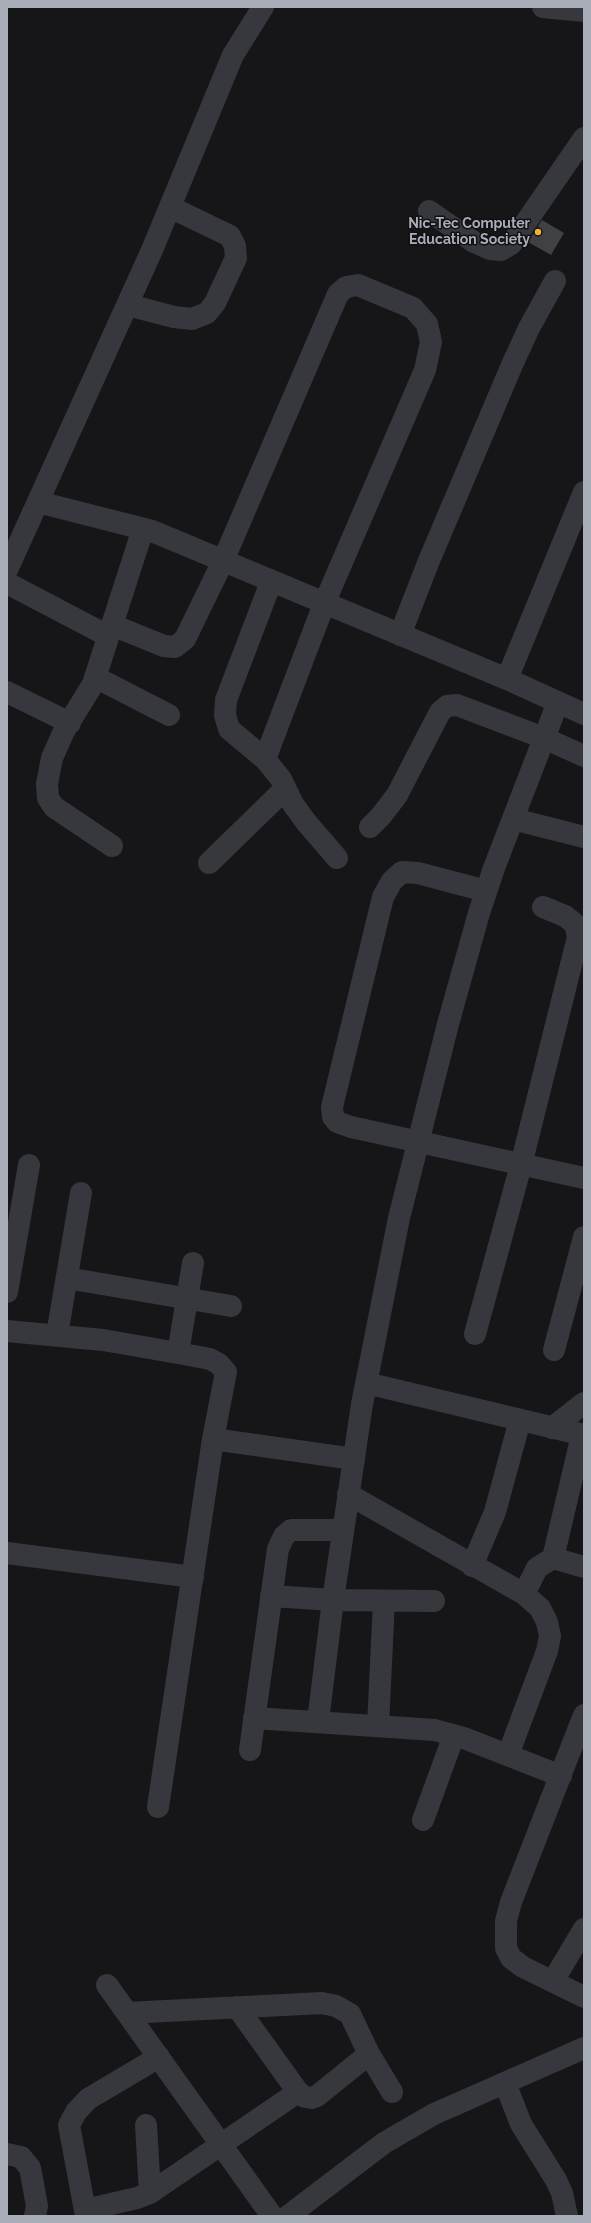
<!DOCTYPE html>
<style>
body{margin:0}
#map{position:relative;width:591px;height:2223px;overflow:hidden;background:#161618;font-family:Raleway,sans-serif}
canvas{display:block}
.frame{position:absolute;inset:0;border:8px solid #a8adb8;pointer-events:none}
</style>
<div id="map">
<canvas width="591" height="2223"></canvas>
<div class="frame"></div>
</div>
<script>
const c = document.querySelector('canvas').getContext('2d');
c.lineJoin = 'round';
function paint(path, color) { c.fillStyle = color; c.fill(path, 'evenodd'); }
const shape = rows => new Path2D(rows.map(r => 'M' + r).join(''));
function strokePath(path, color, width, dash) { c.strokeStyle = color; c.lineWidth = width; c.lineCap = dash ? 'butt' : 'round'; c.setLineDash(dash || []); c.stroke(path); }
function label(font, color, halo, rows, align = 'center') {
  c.font = font + ' Raleway,sans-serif'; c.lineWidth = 3; c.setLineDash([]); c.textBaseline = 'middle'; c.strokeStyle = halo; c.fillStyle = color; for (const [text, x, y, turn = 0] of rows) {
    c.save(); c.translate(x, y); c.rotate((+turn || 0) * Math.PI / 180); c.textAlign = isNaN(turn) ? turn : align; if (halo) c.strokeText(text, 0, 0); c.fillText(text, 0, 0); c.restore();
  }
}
paint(shape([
 [542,220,564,233,551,255,528,242]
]), '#404145');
strokePath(shape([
 [543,7,584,11],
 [429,211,474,242,490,249,501,250,511,244,584,138],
 [128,305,174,317,192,319,207,313,215,303,236,258,235,246,230,236,170,207],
 [38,502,152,531,507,679,584,714],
 [7,570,152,250,233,55,263,7],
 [271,582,226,700,225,715,229,729,265,759,281,779,293,804,306,822,337,858],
 [7,583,108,636],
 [112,625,164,646,175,647,185,639,223,561,338,294,346,287,358,285,413,308,427,324,431,342,425,370,324,604,265,759],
 [400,635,428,563,512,365,529,328,555,281],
 [95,677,169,715],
 [507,679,584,492],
 [7,692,70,723],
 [513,819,584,837],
 [370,827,381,816,397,795,440,712,447,706,457,705,544,738,584,756],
 [112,846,54,807,48,798,47,784,52,758,64,731,93,684,143,529],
 [209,863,285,789],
 [486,891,418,873,402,872,392,881,383,897,332,1107,333,1117,337,1122,351,1127,584,1178],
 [67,1278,231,1306],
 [7,1292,29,1165],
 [7,1331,103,1340,178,1353,210,1359,219,1364,226,1372,213,1439,158,1807],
 [475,1334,521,1165,578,937,575,924,565,916,543,907],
 [57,1335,81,1193],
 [554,1350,584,1237],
 [178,1353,193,1263],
 [366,1383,584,1435],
 [552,1428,584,1403],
 [213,1439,354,1459],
 [348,1494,524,1594,540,1608,547,1622,550,1636,547,1651,508,1755],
 [7,1553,193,1577],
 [553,1558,582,1435],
 [472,1566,495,1512,520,1420],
 [524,1594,537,1568,553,1558,584,1567],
 [271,1596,333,1600,434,1601],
 [584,1715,511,1902,506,1921,506,1948,511,1958,523,1967,584,1997],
 [254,1718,435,1730,464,1738,561,1776],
 [318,1721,333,1600,362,1404,399,1218,448,1024,479,913,494,868,558,702],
 [378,1726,384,1601],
 [250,1750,278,1549,284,1536,291,1530,343,1530],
 [423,1820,454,1735],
 [553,1981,584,1929],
 [107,1985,272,2216],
 [237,2007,298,2092,305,2097,311,2098,317,2096,369,2054],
 [127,2013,322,2003,336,2006,350,2014,369,2054,392,2092],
 [505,2083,521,2124,556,2180,562,2193,567,2216],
 [146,2125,150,2193],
 [7,2154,21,2157,30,2168,37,2206,35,2216],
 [85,2210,137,2198,150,2193,298,2092],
 [86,2216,69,2125,76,2112,88,2099,159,2057],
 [288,2216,384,2143,434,2114,584,2048]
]), '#37383d', 22);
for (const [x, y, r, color] of [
 [538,232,4,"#f2b134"]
]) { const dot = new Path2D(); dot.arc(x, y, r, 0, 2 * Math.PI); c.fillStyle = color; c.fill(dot); strokePath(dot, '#111113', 1.5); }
label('bold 14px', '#a8adb8', '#111113', [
 ["Nic-Tec Computer",530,224],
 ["Education Society",530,240]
], 'right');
</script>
